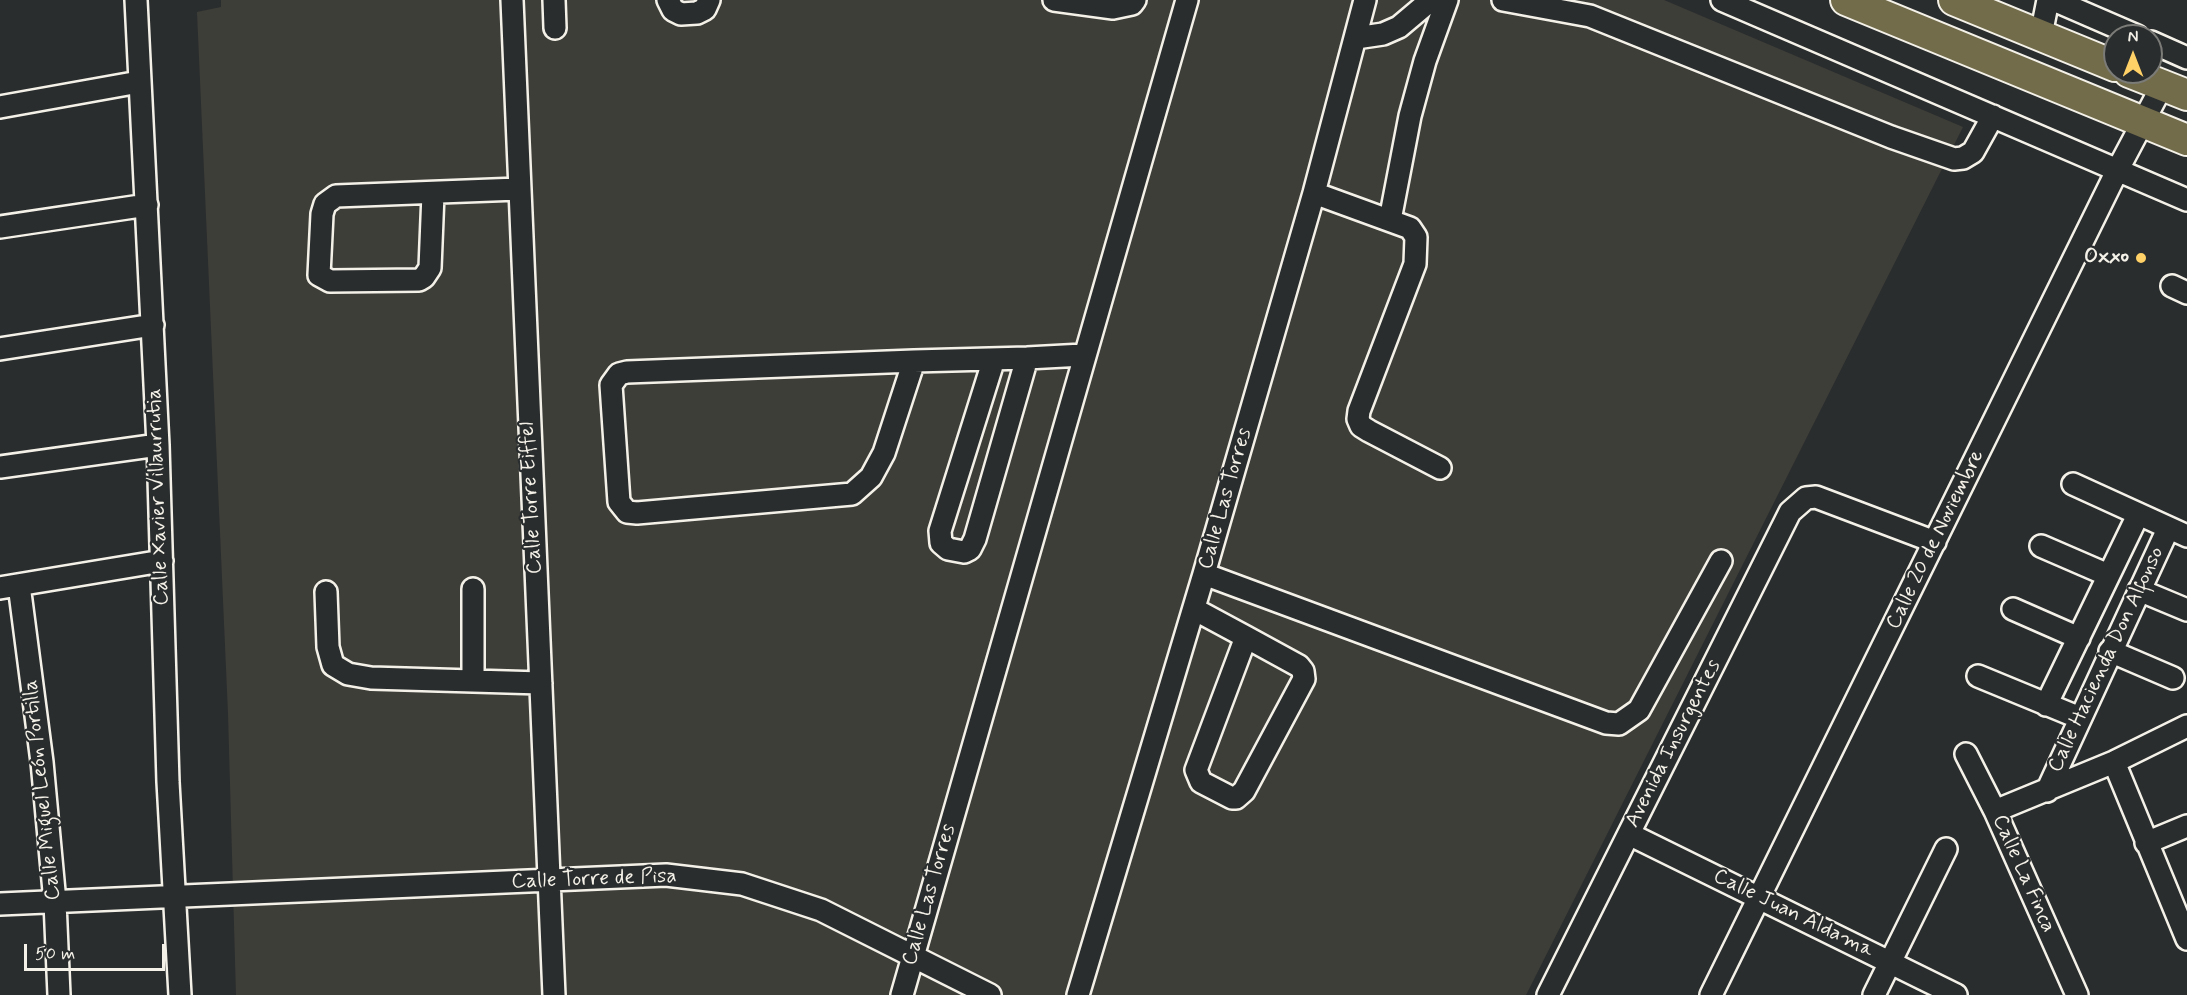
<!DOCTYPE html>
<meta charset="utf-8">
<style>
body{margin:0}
#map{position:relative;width:2187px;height:995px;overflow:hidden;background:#2a2d2e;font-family:Mynerve,sans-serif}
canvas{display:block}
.north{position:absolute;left:2103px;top:24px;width:60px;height:60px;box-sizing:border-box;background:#2a2d2e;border:2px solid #7b7b78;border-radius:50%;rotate:0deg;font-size:16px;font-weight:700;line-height:24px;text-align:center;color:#f4f1e8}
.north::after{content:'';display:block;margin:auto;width:21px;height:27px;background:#ffd166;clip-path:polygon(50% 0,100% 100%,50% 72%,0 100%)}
.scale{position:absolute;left:24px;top:944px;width:141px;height:27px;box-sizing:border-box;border:3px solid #f4f1e8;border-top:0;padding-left:8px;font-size:18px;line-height:21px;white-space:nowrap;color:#f4f1e8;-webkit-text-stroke:4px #2a2d2e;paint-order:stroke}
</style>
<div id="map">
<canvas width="2187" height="995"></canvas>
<div class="north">N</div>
<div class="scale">50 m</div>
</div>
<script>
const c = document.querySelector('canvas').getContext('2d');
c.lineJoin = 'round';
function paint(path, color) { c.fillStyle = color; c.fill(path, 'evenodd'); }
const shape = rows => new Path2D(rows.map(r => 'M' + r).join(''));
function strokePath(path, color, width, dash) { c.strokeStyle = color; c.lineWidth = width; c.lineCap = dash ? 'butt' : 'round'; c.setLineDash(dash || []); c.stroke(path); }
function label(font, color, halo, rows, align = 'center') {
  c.font = font + ' Mynerve,sans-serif'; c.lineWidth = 4.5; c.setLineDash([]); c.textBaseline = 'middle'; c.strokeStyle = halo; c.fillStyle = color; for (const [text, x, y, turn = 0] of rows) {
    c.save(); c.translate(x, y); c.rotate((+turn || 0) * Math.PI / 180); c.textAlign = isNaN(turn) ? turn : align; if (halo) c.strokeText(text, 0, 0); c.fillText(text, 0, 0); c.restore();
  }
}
paint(shape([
 [221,0,1664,0,1963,127,1526,995,236,995,228,713,197,12,221,7]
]), '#3e3e39');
const minor = shape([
 [136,0,158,445,168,782,180,995],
 [512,0,554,995],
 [554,0,555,28],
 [668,0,673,10,681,14,697,13,705,9,709,0],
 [1054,0,1113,8,1132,4,1135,0],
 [1503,0,1590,16,1891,137,1954,159,1963,158,1973,152,1993,116],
 [1722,0,2187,200],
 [2054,0,2137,36],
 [2041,35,2048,0],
 [1356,38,1383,34,1399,27,1431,0],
 [2151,42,2187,58],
 [0,107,139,82],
 [1314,193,1410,228,1416,237,1415,264,1359,411,1358,419,1361,426,1369,431,1440,468],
 [433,194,430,268,424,277,419,280,330,281,319,275,322,214,325,204,336,196,518,189],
 [1390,220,1410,116,1425,61,1447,0],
 [0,227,147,205],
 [2172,286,2187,293],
 [0,349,153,325],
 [994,359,940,531,941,543,948,549,964,552,970,549,975,539,1027,358],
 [914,361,884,453,871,477,852,494,637,513,627,512,619,502,611,385,619,374,627,372,914,361,1027,358,1083,355],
 [0,467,158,445],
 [2073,484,2187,536],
 [2041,546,2108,575],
 [1204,574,1606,723,1619,724,1639,710,1721,561],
 [19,585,42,762,55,902,59,995],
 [0,588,162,561],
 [473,589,473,681],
 [2139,590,2187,610],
 [326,592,328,647,333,665,348,674,371,678,541,683],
 [1194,609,1246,637,1299,666,1303,671,1304,679,1244,791,1236,798,1232,798,1201,782,1196,770,1246,637],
 [2013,609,2079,638],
 [2110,651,2173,678],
 [1978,676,2080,718],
 [2046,705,2138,515],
 [1966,754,1995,811,2077,995],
 [2114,762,2187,939],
 [2047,791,2168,529],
 [1995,811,2114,762,2187,726],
 [1629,834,1956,995],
 [2146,843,2187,826],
 [0,904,666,875,742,884,821,910,990,995],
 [902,995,1187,0],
 [1078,995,1204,574,1314,193,1365,0],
 [1548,995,1790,512,1806,498,1816,497,1935,542],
 [1711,995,2118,169,2162,86],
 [1874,995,1946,849]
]);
const highway = shape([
 [1846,0,2187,140],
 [1954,0,2115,66],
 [2129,72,2187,95]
]);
strokePath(minor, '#f4f1e8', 26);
strokePath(highway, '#f4f1e8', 34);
strokePath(minor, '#2a2d2e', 21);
strokePath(highway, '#726c4b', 30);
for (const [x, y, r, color] of [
 [2141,258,6,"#ffd166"]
]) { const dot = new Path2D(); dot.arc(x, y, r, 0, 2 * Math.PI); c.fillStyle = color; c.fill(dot); strokePath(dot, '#2a2d2e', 2); }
label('bold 21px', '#f4f1e8', '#2a2d2e', [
 ["Oxxo",2129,258]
], 'right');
label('21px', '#f4f1e8', '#2a2d2e', [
 ["Calle Xavier Villaurrutia",159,497,-92],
 ["Calle Torre Eiffel",532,498,-93],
 ["Calle Las Torres",1226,499,-74],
 ["Calle 20 de Noviembre",1936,540,-64],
 ["Calle Hacienda Don Alfonso",2107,660,-65],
 ["Avenida Insurgentes",1674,744,-63],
 ["Calle Miguel León Portilla",43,790,-96],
 ["Calle La Finca",2023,874,66],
 ["Calle Torre de Pisa",594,880,-2],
 ["Calle Las Torres",930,895,-74],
 ["Calle Juan Aldama",1793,914,26]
]);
</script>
